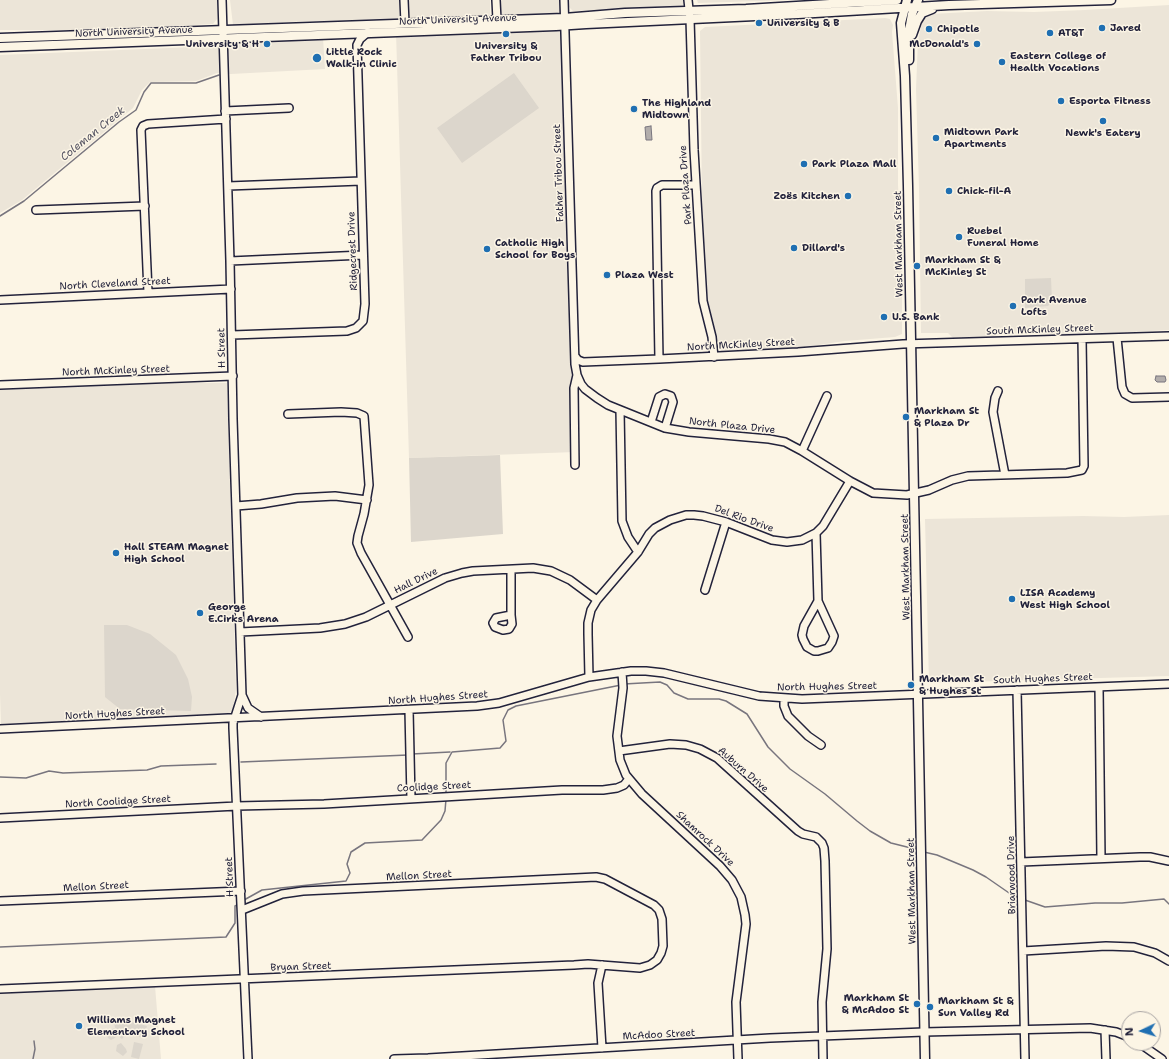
<!DOCTYPE html>
<meta charset="utf-8">
<style>
body{margin:0}
#map{position:relative;width:1169px;height:1059px;overflow:hidden;background:#fcf5e5;font-family:"Shantell Sans",sans-serif}
canvas{display:block}
.north{position:absolute;left:1121px;top:1011px;width:40px;height:40px;box-sizing:border-box;background:#fcf5e5;border:1px solid #a5a1a1;border-radius:50%;rotate:266deg;font-size:11px;font-weight:700;line-height:16px;text-align:center;color:#22223b}
.north::after{content:'';display:block;margin:auto;width:14px;height:18px;background:#1f6fb2;clip-path:polygon(50% 0,100% 100%,50% 72%,0 100%)}
</style>
<div id="map">
<canvas width="1169" height="1059"></canvas>
<div class="north">N</div>
</div>
<script>
const c = document.querySelector('canvas').getContext('2d');
c.lineJoin = 'round';
function paint(path, color) { c.fillStyle = color; c.fill(path, 'evenodd'); }
const shape = rows => new Path2D(rows.map(r => 'M' + r).join(''));
function strokePath(path, color, width, dash) { c.strokeStyle = color; c.lineWidth = width; c.lineCap = dash ? 'butt' : 'round'; c.setLineDash(dash || []); c.stroke(path); }
function label(font, color, halo, rows, align = 'center') {
  c.font = font + ' "Shantell Sans",sans-serif'; c.lineWidth = 3; c.setLineDash([]); c.textBaseline = 'middle'; c.strokeStyle = halo; c.fillStyle = color; for (const [text, x, y, turn = 0] of rows) {
    c.save(); c.translate(x, y); c.rotate((+turn || 0) * Math.PI / 180); c.textAlign = isNaN(turn) ? turn : align; if (halo) c.strokeText(text, 0, 0); c.fillText(text, 0, 0); c.restore();
  }
}
paint(shape([
 [0,0,217,0,217,19,213,24,97,30,0,30],
 [230,0,401,0,401,16,396,22,306,21,233,25],
 [409,0,490,0,490,16,410,21],
 [500,0,559,0,560,11,556,14,503,15,500,11],
 [567,0,684,0,685,1,682,7,573,11,568,6],
 [697,0,791,0,698,3],
 [1169,5,1169,330,1072,335,997,333,994,337,953,338,948,333,921,333,919,188,916,89,918,40,923,18,931,14,987,11,1034,12,1085,10],
 [885,18,890,19,893,25,892,32,898,108,898,185,902,260,902,334,895,337,845,341,798,348,721,352,718,344,708,302,705,266,702,204,700,31,705,27],
 [564,25,570,213,575,452,409,458,396,32],
 [323,38,325,69,231,74,217,73,196,81,150,82,142,90,133,108,22,200,0,213,0,55,217,46],
 [178,383,227,383,236,689,233,710,228,714,1,724,0,694,0,389],
 [1169,515,1169,676,929,683,925,519,1083,516,1124,517],
 [155,986,161,1059,0,1059,0,993]
]), '#ece5d8');
paint(shape([
 [514,73,539,108,462,163,437,128],
 [1051,278,1052,301,1048,306,1025,308,1025,279],
 [500,455,503,534,411,542,409,458],
 [104,625,127,625,150,634,176,655,188,679,192,697,191,711,120,709,105,697],
 [116,1018,147,1026,144,1035,141,1037,134,1036,132,1032,126,1034,122,1039,117,1035,115,1038,111,1040,108,1038,106,1033,110,1030,115,1028,114,1022],
 [134,1042,143,1044,139,1059,131,1057],
 [121,1043,126,1049,127,1052,123,1056,116,1051,117,1045]
]), '#dcd6cc');
const water = shape([
 [651,126,652,140,646,140,645,127,651,126],
 [1156,376,1165,376,1166,380,1165,382,1157,382,1155,380,1156,376]
]);
paint(water, '#b2adab');
strokePath(water, '#78757e', 1);
strokePath(shape([
 [0,216,24,201,119,122,136,110,144,92,151,83,196,83,219,75],
 [624,684,660,682,667,685,674,693,688,699,719,699,726,701,747,714,768,747,790,769,825,794,857,821,870,831,891,843,919,850],
 [412,754,450,752],
 [241,762,408,755],
 [0,777,26,778,49,771,63,773,147,770,161,766,216,764],
 [446,795,446,763,452,752,500,748,506,741,503,720,508,710,516,706,621,685],
 [924,852,937,855,973,870,986,877,1012,895,1019,897],
 [244,900,262,890,346,881,350,873,347,864,351,852,365,843,422,840,441,820,445,811,446,799],
 [1025,900,1045,907,1095,903,1122,903,1164,899,1169,904],
 [0,947,226,937,235,923,235,906,239,904],
 [33,1059,35,1049,34,1041]
]), '#78757e', 1.5);
const minor = shape([
 [222,0,230,261,233,419,242,695,233,723,233,728,248,1059],
 [404,0,405,23],
 [496,0,497,20],
 [564,0,575,364,577,375,581,384,585,389,597,398,608,405,665,428,689,432,769,439,785,442,802,451,850,481,873,493,907,495,929,490,952,480,968,476,1067,473,1082,470,1084,466,1082,339],
 [688,0,690,19,694,150,703,301,712,337,714,357],
 [225,111,289,108],
 [228,186,361,181],
 [36,210,145,206],
 [230,261,363,255],
 [148,292,141,130,143,126,148,124,226,119],
 [0,300,231,289],
 [232,335,347,331,356,328,363,321,365,304,357,45,360,39,368,32],
 [1117,338,1122,387,1125,394,1132,398,1169,397],
 [575,356,578,360,583,362,659,359,798,352,903,344,1169,336],
 [659,359,656,191,657,188,662,185,695,185],
 [0,385,233,376],
 [998,391,995,398,993,412,1005,475],
 [620,410,622,521,628,537,638,552],
 [288,414,341,412,357,413,364,416,369,485,364,514,358,536,357,543,361,553,408,637],
 [651,422,659,397,665,394,671,396,673,402,665,428],
 [802,451,827,396],
 [575,465,574,388,577,375],
 [236,506,261,504,297,498,335,496,367,500],
 [816,533,818,601],
 [511,570,511,615],
 [705,590,726,522],
 [818,601,834,636,832,642,828,648,818,651,814,651,807,647,803,639,802,635,804,626,818,601],
 [511,615,512,624,509,629,503,630,495,627,493,623,496,618,511,615],
 [240,632,320,628,345,624,366,617,445,578,462,573,473,571,533,568,551,571,570,580,597,600],
 [622,672,623,688,617,736,620,760,626,775,642,794,720,866,732,880,741,897,745,915,746,924,736,1002,738,1059],
 [589,677,588,634,588,623,591,610,597,600,638,552,649,534,655,528,670,520,686,515,694,515,703,516,726,522,772,540,787,542,802,540,816,533,823,526,850,481],
 [1099,687,1101,858],
 [1017,690,1025,1059],
 [242,695,248,708,261,717],
 [784,698,784,706,788,716,808,736,821,745],
 [409,710,411,799],
 [0,729,477,706,499,703,589,677,631,671,646,671,664,673,759,696,802,699,1169,684],
 [619,751,670,744,686,745,700,749,717,758,798,831,803,834,816,837,822,843,824,848,825,861,827,949,822,1002,823,1059],
 [0,818,237,806,324,804,562,790,603,790,617,788,624,785,628,780],
 [1021,862,1140,857,1150,857,1169,861],
 [0,901,241,891],
 [1023,951,1106,946,1134,947,1155,953,1169,961],
 [0,989,574,965,588,964,640,968,650,965,657,960,661,953,663,946,662,919,659,910,654,905,605,879,596,877,303,891,282,894,242,910],
 [1105,1030,1106,1059],
 [1139,1043,1162,1059],
 [602,1048,598,983,602,965],
 [394,1059,428,1058,770,1038,924,1032,1090,1028,1116,1032,1129,1037]
]);
const major = shape([
 [907,0,901,23,905,76,908,186,925,1059],
 [912,35,917,21,922,13,932,9],
 [0,38,564,18,625,13,746,9,897,0],
 [0,47,556,26,586,24,798,14,949,5,1111,0],
 [909,60,909,31,912,14,918,0]
]);
strokePath(minor, '#22223b', 10);
strokePath(major, '#22223b', 11);
strokePath(minor, '#fcf5e5', 7);
strokePath(major, '#fcf5e5', 8);
for (const [x, y, r, color] of [
 [759,23,4,"#1f6fb2"],
 [1102,28,4,"#1f6fb2"],
 [929,29,4,"#1f6fb2"],
 [1050,33,4,"#1f6fb2"],
 [506,34,4,"#1f6fb2"],
 [267,44,4,"#1f6fb2"],
 [977,44,4,"#1f6fb2"],
 [317,58,5,"#1f6fb2"],
 [1002,62,4,"#1f6fb2"],
 [1061,101,4,"#1f6fb2"],
 [634,109,4,"#1f6fb2"],
 [1103,121,4,"#1f6fb2"],
 [936,138,4,"#1f6fb2"],
 [804,164,4,"#1f6fb2"],
 [949,191,4,"#1f6fb2"],
 [848,196,4,"#1f6fb2"],
 [959,237,4,"#1f6fb2"],
 [794,248,4,"#1f6fb2"],
 [487,249,4,"#1f6fb2"],
 [917,266,4,"#1f6fb2"],
 [607,275,4,"#1f6fb2"],
 [1013,306,4,"#1f6fb2"],
 [884,317,4,"#1f6fb2"],
 [906,417,4,"#1f6fb2"],
 [116,553,4,"#1f6fb2"],
 [1012,599,4,"#1f6fb2"],
 [200,613,4,"#1f6fb2"],
 [911,685,4,"#1f6fb2"],
 [917,1004,4,"#1f6fb2"],
 [930,1007,4,"#1f6fb2"],
 [79,1026,4,"#1f6fb2"]
]) { const dot = new Path2D(); dot.arc(x, y, r, 0, 2 * Math.PI); c.fillStyle = color; c.fill(dot); strokePath(dot, '#fcf5e5', 1.5); }
label('10px', '#22223b', '#fcf5e5', [
 ["North University Avenue",458,20,-2],
 ["North University Avenue",134,32,-2],
 ["Father Tribou Street",559,173,-92],
 ["Park Plaza Drive",686,185,-94],
 ["West Markham Street",899,244,-91],
 ["Ridgecrest Drive",353,251,-92],
 ["North Cleveland Street",115,284,-3],
 ["South McKinley Street",1040,330,-2],
 ["North McKinley Street",741,345,-3],
 ["H Street",222,348,-91],
 ["North McKinley Street",116,371,-2],
 ["North Plaza Drive",732,426,6],
 ["Del Rio Drive",744,519,20],
 ["West Markham Street",906,567,-91],
 ["Hall Drive",416,581,-26],
 ["South Hughes Street",1043,679,-2],
 ["North Hughes Street",827,687,-1],
 ["North Hughes Street",438,698,-4],
 ["North Hughes Street",115,714,-3],
 ["Auburn Drive",743,770,41],
 ["Coolidge Street",434,787,-3],
 ["North Coolidge Street",118,802,-3],
 ["Shamrock Drive",705,839,43],
 ["Briarwood Drive",1012,875,-91],
 ["Mellon Street",419,876,-3],
 ["H Street",230,877,-92],
 ["Mellon Street",96,887,-3],
 ["West Markham Street",912,891,-91],
 ["Bryan Street",301,967,-2],
 ["McAdoo Street",659,1035,-3]
]);
label('bold 10px', '#22223b', '#fcf5e5', [
 ["University & B",767,23],
 ["Jared",1110,28],
 ["Chipotle",937,29],
 ["AT&T",1058,33],
 ["University & H",259,44,"right"],
 ["McDonald's",969,44,"right"],
 ["University &",506,46,"center"],
 ["Father Tribou",506,58,"center"],
 ["Little Rock",326,52],
 ["Walk-in Clinic",326,64],
 ["Eastern College of",1010,56],
 ["Health Vocations",1010,68],
 ["Esporta Fitness",1069,101],
 ["The Highland",642,103],
 ["Midtown",642,115],
 ["Midtown Park",944,132],
 ["Apartments",944,144],
 ["Newk's Eatery",1103,133,"center"],
 ["Park Plaza Mall",812,164],
 ["Chick-fil-A",957,191],
 ["Zoës Kitchen",840,196,"right"],
 ["Ruebel",967,231],
 ["Funeral Home",967,243],
 ["Catholic High",495,243],
 ["School for Boys",495,255],
 ["Dillard's",802,248],
 ["Markham St &",925,260],
 ["McKinley St",925,272],
 ["Plaza West",615,275],
 ["Park Avenue",1021,300],
 ["Lofts",1021,312],
 ["U.S. Bank",892,317],
 ["Markham St",914,411],
 ["& Plaza Dr",914,423],
 ["Hall STEAM Magnet",124,547],
 ["High School",124,559],
 ["LISA Academy",1020,593],
 ["West High School",1020,605],
 ["George",208,607],
 ["E.Cirks Arena",208,619],
 ["Markham St",919,679],
 ["& Hughes St",919,691],
 ["Markham St",909,998,"right"],
 ["& McAdoo St",909,1010,"right"],
 ["Markham St &",938,1001],
 ["Sun Valley Rd",938,1013],
 ["Williams Magnet",87,1020],
 ["Elementary School",87,1032]
], 'left');
label('italic 11px', '#545362', '#fcf5e5', [
 ["Coleman Creek",93,134,-39]
]);
</script>
